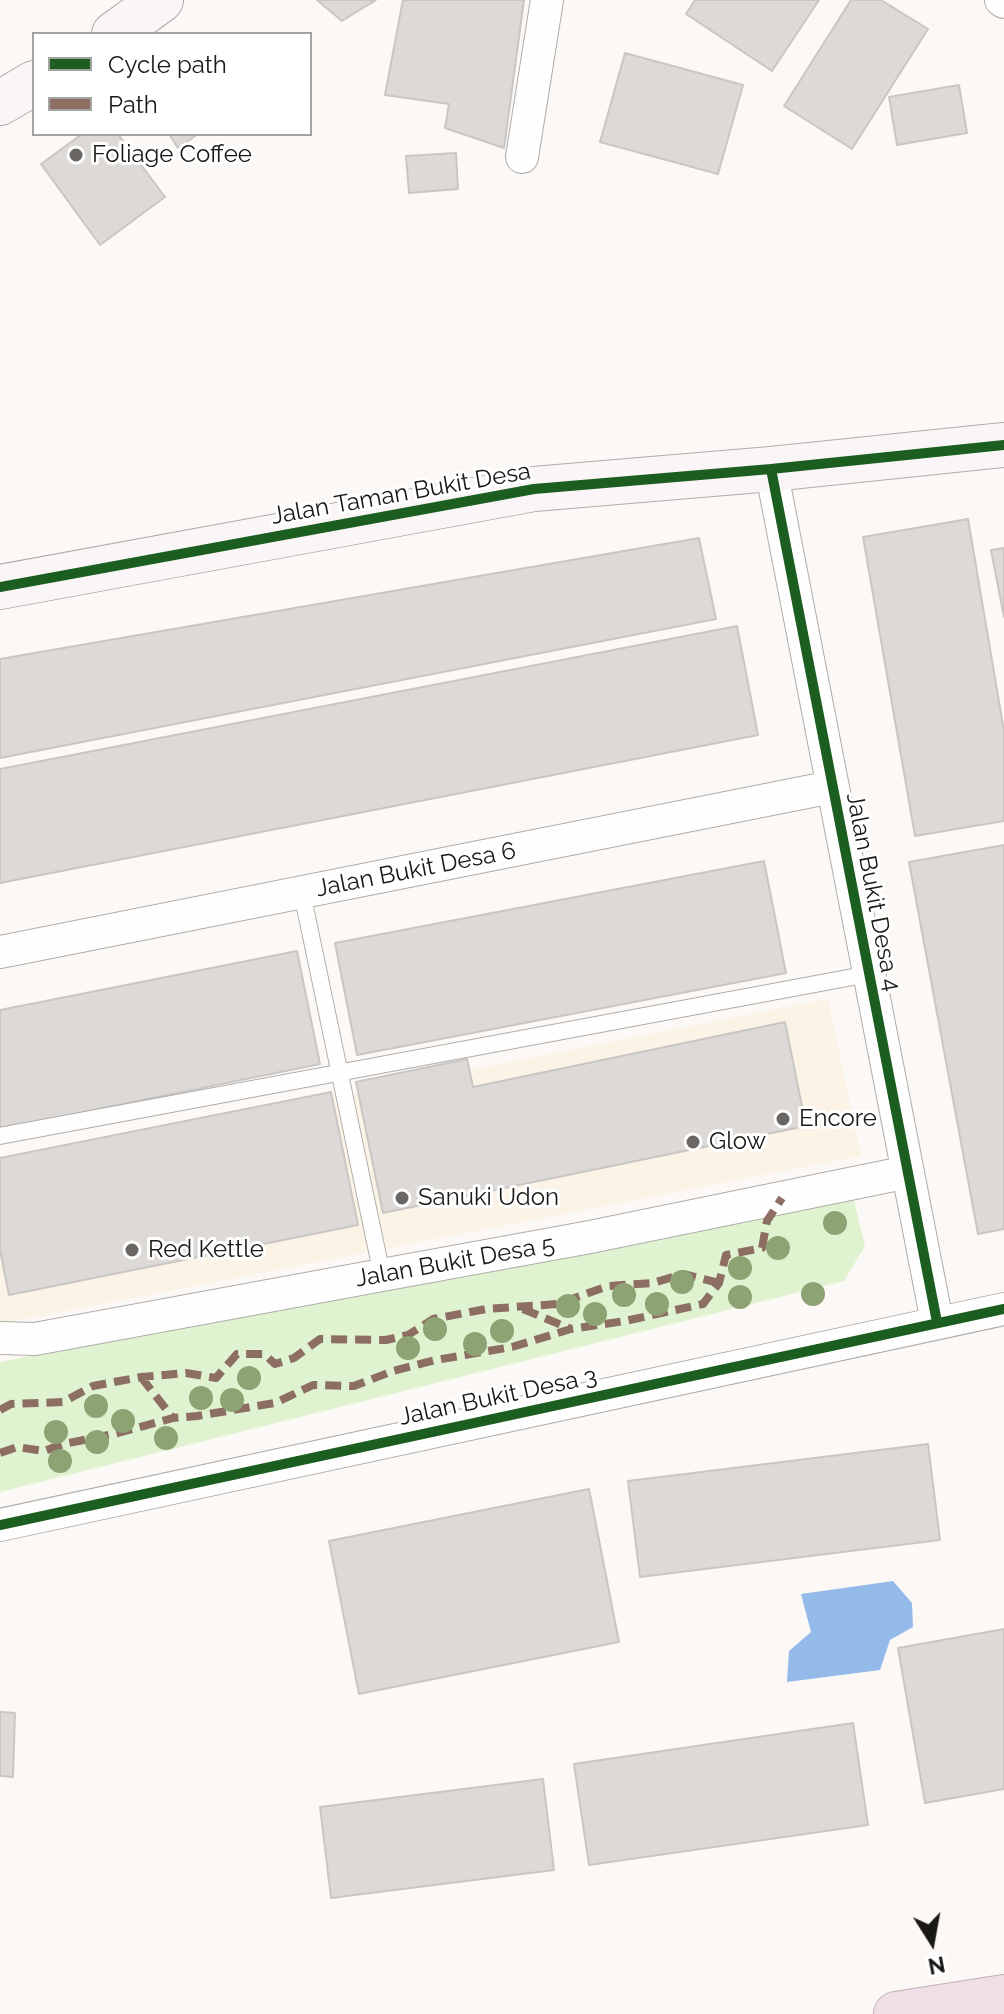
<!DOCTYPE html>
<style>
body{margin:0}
#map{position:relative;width:1004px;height:2014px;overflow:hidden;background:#fcf8f5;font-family:Raleway,sans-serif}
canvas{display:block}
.legend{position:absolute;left:32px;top:32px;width:280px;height:104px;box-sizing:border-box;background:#fff;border:2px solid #a3a3a1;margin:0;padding:10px 14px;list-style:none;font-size:24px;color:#1a1815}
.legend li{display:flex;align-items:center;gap:16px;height:40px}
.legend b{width:40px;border:2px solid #a3a3a1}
.north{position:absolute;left:892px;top:1902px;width:80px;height:80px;-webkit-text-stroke:6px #fff;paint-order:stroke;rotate:169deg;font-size:22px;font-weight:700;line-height:32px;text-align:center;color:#1a1815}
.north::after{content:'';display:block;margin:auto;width:28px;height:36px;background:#1a1815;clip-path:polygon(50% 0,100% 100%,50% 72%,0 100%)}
</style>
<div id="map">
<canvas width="1004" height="2014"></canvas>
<ul class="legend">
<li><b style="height:10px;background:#1b5e20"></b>Cycle path</li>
<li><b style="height:10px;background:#8d6e63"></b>Path</li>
</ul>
<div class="north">N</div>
</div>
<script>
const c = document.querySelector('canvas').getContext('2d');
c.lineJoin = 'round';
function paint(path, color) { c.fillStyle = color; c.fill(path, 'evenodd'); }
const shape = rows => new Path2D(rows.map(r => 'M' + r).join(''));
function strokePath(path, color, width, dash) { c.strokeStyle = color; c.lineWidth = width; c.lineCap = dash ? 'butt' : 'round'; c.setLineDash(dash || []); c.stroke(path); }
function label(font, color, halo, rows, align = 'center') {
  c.font = font + ' Raleway,sans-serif'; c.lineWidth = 6; c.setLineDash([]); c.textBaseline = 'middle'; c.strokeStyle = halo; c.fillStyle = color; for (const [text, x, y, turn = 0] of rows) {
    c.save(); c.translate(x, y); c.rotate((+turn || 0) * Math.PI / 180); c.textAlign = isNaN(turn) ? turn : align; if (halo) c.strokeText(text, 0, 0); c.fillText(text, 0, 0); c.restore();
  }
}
paint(shape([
 [828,999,861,1156,0,1324,0,1163]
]), '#faf3e6');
paint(shape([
 [852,1192,865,1246,844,1281,0,1492,0,1362,793,1201]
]), '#e0f3d0');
paint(shape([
 [893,1581,912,1603,913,1627,890,1640,880,1670,787,1682,789,1651,811,1632,801,1594]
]), '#94baea');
const building = shape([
 [317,0,376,0,342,21,317,0],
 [403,0,524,0,504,148,445,128,449,104,385,95,403,0],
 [695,0,819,0,772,71,686,14,695,0],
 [851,0,881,0,928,29,852,149,784,106,851,0],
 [625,53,743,85,718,174,600,142,625,53],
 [959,85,967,133,897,145,889,97,959,85],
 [82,134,118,134,165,197,100,245,41,164,82,134],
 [169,134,198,134,178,148,169,134],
 [456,153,458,189,409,193,406,156,456,153],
 [968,519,1004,731,1004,821,915,836,863,537,968,519],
 [699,538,716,619,0,758,0,659,699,538],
 [1004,548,1004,617,991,550,1004,548],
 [737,626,758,735,0,883,0,769,737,626],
 [1004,845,1004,1229,978,1234,909,862,1004,845],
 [764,861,786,973,357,1055,335,943,764,861],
 [297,951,320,1064,0,1129,0,1010,297,951],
 [785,1022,806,1126,383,1213,356,1082,467,1059,473,1087,785,1022],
 [331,1092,358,1225,9,1295,0,1250,0,1158,331,1092],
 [928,1444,940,1540,640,1577,628,1481,928,1444],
 [589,1489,619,1642,359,1694,329,1541,589,1489],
 [1004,1629,1004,1789,925,1803,898,1648,1004,1629],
 [0,1712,15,1713,13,1777,0,1776,0,1712],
 [853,1723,868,1825,589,1865,574,1764,853,1723],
 [543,1779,554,1870,331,1898,320,1807,543,1779]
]);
paint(building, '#dcd9d6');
strokePath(building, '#c9c6c4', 2);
const lane = shape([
 [302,893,382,1275],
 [0,1136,869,974]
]);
const street = shape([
 [1001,0,1004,2],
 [522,157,547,0],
 [771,469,937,1322],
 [0,952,832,787],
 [0,1338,35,1339,382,1275,590,1237,908,1172],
 [0,1525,1004,1309]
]);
const secondary = shape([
 [114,34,161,0],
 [0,103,34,83],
 [0,587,534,489,771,469,1004,445]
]);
const highway = shape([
 [896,2014,1004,1997]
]);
strokePath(lane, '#afadaa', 18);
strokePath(street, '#afadaa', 34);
strokePath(secondary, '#afadaa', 46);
strokePath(highway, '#c1b0b5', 46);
strokePath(lane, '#fffefe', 16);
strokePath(street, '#fffefe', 32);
strokePath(secondary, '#faf5f7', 44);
strokePath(highway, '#efdfe6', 44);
strokePath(shape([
 [523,1309,571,1329],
 [141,1377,173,1418],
 [0,1410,11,1404,63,1402,93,1386,141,1377,186,1373,216,1378,237,1354,264,1354,275,1364,294,1358,320,1339,386,1340,408,1335,433,1319,486,1309,558,1304,608,1286,653,1283,683,1274,719,1283],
 [0,1453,17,1447,44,1451,64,1444,118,1433,173,1418,197,1416,275,1403,313,1385,354,1386,393,1371,436,1360,512,1347,571,1329,625,1321,703,1304,719,1283,726,1255,762,1248,767,1221,782,1198]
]), '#8d6e63', 8, [16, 8]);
strokePath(shape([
 [771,469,937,1322],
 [0,587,534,489,771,469,1004,445],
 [0,1525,1004,1309]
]), '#1b5e20', 10);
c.fillStyle = '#8da374';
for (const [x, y] of [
 [835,1223],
 [778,1248],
 [740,1268],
 [682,1282],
 [813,1294],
 [624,1295],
 [740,1297],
 [657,1304],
 [568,1306],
 [595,1314],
 [435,1329],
 [502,1331],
 [475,1344],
 [408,1348],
 [249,1378],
 [201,1398],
 [232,1400],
 [96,1406],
 [123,1421],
 [56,1432],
 [166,1438],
 [97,1442],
 [60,1461]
]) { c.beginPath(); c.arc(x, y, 12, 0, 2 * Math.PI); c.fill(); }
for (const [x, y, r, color] of [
 [76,155,8,"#696663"],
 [783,1119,8,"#696663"],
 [693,1142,8,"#696663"],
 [402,1198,8,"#696663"],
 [132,1250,8,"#696663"]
]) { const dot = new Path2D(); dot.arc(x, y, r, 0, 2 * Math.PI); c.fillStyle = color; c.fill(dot); strokePath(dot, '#fff', 3); }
label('24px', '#1a1815', '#fff', [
 ["Foliage Coffee",92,155],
 ["Encore",799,1119],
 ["Glow",709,1142],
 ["Sanuki Udon",418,1198],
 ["Red Kettle",148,1250]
], 'left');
label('24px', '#1a1815', '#fff', [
 ["Jalan Taman Bukit Desa",401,494,-10],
 ["Jalan Bukit Desa 6",416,870,-11],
 ["Jalan Bukit Desa 4",873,892,79],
 ["Jalan Bukit Desa 5",455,1262,-10],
 ["Jalan Bukit Desa 3",498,1397,-12]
]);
</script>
